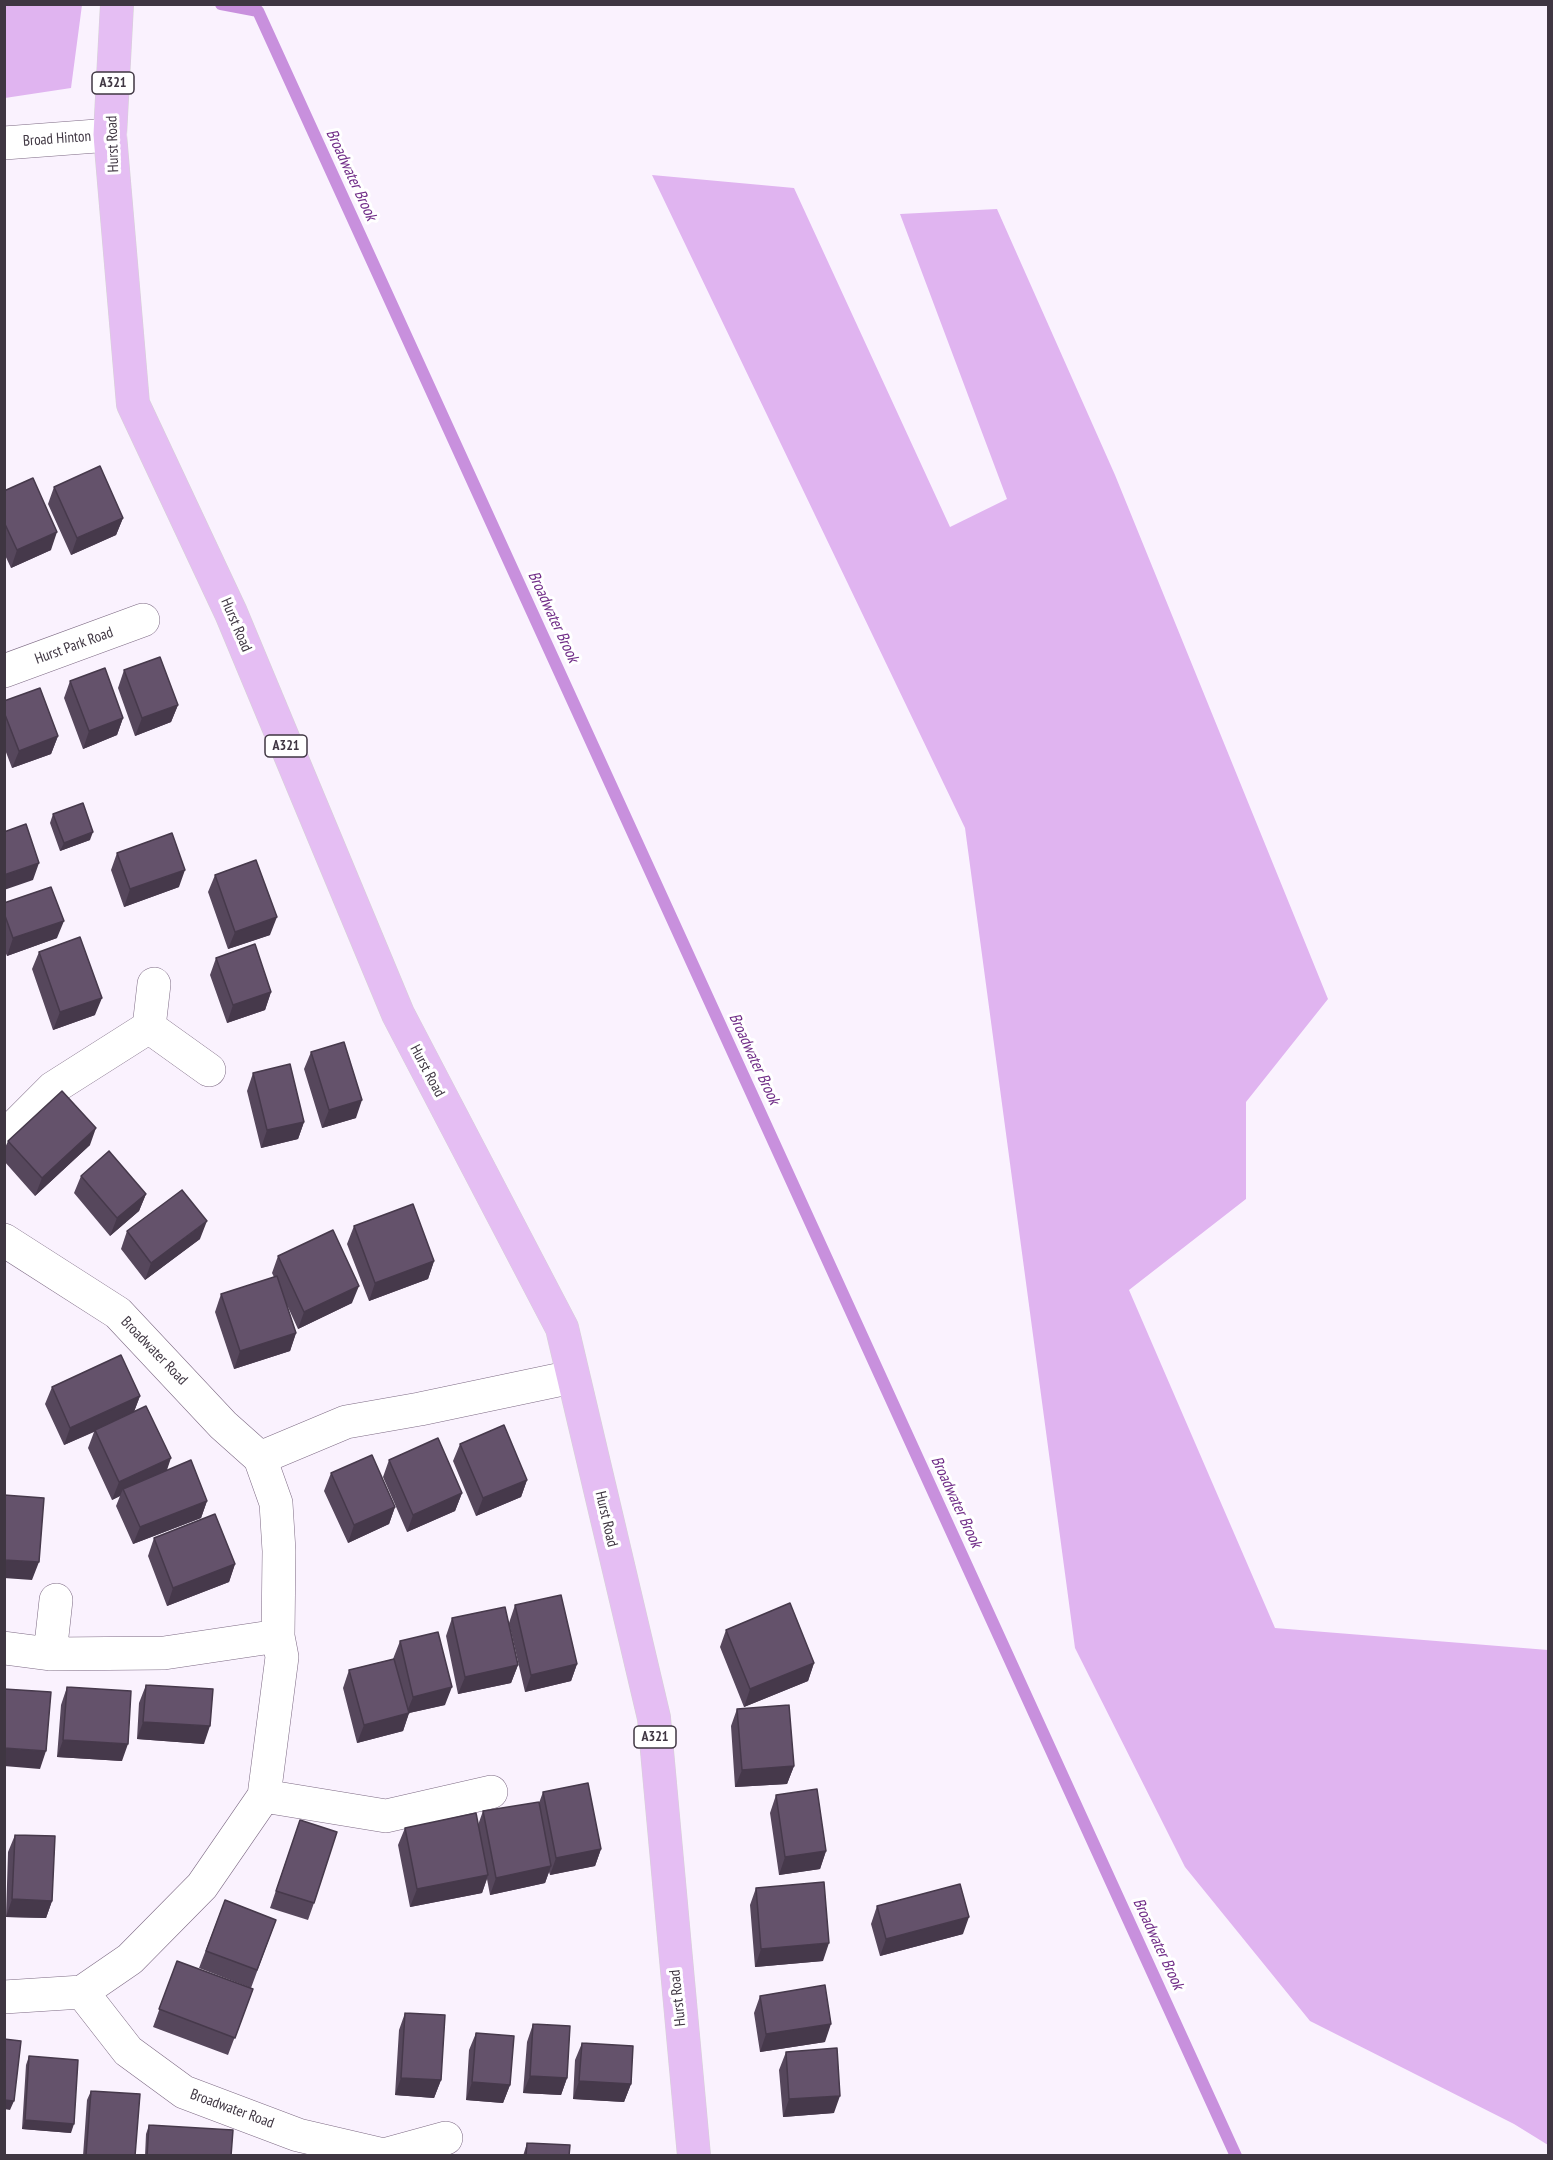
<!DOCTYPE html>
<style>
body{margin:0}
#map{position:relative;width:1553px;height:2160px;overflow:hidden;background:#faf2fe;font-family:"PT Sans Narrow",sans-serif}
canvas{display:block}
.frame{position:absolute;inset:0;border:6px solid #3f3642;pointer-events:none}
</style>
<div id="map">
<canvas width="1553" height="2160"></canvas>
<div class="frame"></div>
</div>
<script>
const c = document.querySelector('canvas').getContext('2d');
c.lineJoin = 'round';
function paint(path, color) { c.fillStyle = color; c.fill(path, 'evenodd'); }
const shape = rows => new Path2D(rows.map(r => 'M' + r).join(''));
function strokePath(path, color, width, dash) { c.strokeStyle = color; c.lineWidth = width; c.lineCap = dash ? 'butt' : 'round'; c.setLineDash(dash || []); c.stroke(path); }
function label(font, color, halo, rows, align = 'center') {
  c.font = font + ' "PT Sans Narrow",sans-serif'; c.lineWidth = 6; c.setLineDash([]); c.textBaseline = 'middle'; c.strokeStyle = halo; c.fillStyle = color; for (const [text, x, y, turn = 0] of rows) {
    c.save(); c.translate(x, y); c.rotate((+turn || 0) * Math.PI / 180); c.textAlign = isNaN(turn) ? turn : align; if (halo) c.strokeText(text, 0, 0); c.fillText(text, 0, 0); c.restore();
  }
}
paint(shape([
 [5,4,82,5,71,88,5,98],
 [652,175,794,188,950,527,1007,499,900,214,997,209,1115,475,1328,999,1246,1102,1246,1199,1129,1290,1275,1628,1548,1650,1548,2145,1514,2124,1310,2021,1185,1867,1075,1648,965,828]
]), '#e0b4f0');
strokePath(shape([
 [221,4,258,11,1236,2156]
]), '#c890dd', 12);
const street = shape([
 [4,143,110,135],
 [4,671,143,620],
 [149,1027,209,1070],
 [4,1137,53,1088,149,1027,154,984],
 [4,1240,118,1313,223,1425,260,1458],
 [4,1648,50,1654,164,1653,278,1636],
 [50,1654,56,1600],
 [264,1796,386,1816,491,1792],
 [82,1992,128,2051,184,2092,298,2135,384,2155,446,2138],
 [4,1997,82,1992,130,1959,202,1886,264,1796,282,1657,278,1636,279,1551,276,1503,260,1458,346,1422,420,1409,572,1377]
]);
const primary = shape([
 [117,4,110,135,133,404,231,613,398,1014,562,1328,654,1718,694,2156]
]);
strokePath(street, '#7d6a84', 34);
strokePath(primary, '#d5d3d5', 34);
strokePath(street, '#fff', 33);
strokePath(primary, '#e5bef3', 33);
paint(shape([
 [54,487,123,518,116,535,71,555,48,504],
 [4,491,51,550,11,568,4,553],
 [124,670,178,705,171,722,135,736,118,688],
 [70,681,123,718,117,735,83,749,64,698],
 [4,701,58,736,51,754,12,768,4,747],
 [53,814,90,840,60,851,50,823],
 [117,853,179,887,124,907,111,870],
 [215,875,270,935,228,949,208,892],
 [4,903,57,938,7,956,4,949],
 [39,952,95,1015,53,1030,32,969],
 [216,958,271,992,265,1010,227,1023,210,975],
 [311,1052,356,1118,322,1128,304,1069],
 [253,1073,304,1122,298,1139,261,1148,247,1091],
 [8,1141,90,1145,35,1196,4,1161,4,1150],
 [81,1176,146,1194,139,1211,110,1236,74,1193],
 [354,1226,434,1261,428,1279,369,1301,347,1244],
 [127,1231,200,1239,145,1280,121,1249],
 [278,1256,352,1303,298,1329,287,1305,296,1333,290,1351,234,1369,215,1312,221,1294,274,1277,272,1273],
 [52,1387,140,1396,134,1412,167,1470,207,1501,201,1518,133,1544,116,1506,120,1496,112,1500,88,1448,94,1432,64,1445,45,1404],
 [460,1444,527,1480,521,1497,476,1516,453,1461],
 [389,1460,462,1493,455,1511,407,1532,383,1477],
 [331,1473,395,1507,389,1524,348,1543,324,1491],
 [154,1538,235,1564,229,1582,167,1606,148,1556],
 [515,1605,577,1664,571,1681,525,1692,509,1623,518,1665,511,1683,458,1694,446,1636,452,1618,509,1623],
 [726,1630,814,1663,808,1681,744,1707,720,1647],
 [400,1641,445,1705,409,1713,403,1731,357,1743,343,1688,349,1670,393,1659],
 [146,1685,204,1744,137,1739,139,1703],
 [67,1687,122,1761,57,1757,61,1705],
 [737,1709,794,1766,787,1784,735,1787,731,1726],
 [543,1792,601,1849,595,1866,550,1875,549,1872,545,1883,490,1895,487,1879,482,1893,410,1907,398,1845,405,1828,478,1825,483,1811,539,1803],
 [776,1795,826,1851,820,1869,779,1875,770,1813],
 [300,1820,314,1903,308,1920,270,1908],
 [15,1835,52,1901,46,1918,6,1917,8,1852],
 [756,1888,823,1961,755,1967,750,1905],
 [225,1900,276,1920,251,1988,199,1968],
 [877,1906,963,1934,880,1956,871,1924],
 [177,1961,253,1989,228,2055,153,2027],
 [760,1996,825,2042,760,2052,754,2013],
 [405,2013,441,2080,434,2098,395,2095,399,2030],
 [533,2024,567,2078,561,2095,523,2093,527,2042],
 [476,2033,510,2085,503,2103,466,2100,469,2050],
 [582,2043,631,2084,624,2102,573,2099,575,2060],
 [786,2052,834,2113,783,2117,779,2070],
 [29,2056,71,2133,22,2129,26,2065],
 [91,2091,135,2156,83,2156,87,2100],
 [149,2125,231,2156,145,2156,146,2134],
 [527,2143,569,2156,523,2156]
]), '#56475c');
paint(shape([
 [123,518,116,535,71,555,77,538],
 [57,532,51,550,11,568,17,550],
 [178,705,171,722,135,736,142,718],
 [123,718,117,735,83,749,89,731],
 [58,736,51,754,12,768,19,751],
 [93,832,90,840,60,851,64,843],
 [39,863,33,880,4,890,4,875],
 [185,870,179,887,124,907,130,889],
 [277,917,270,935,228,949,235,932],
 [64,921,57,938,7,956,13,938],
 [271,992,265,1010,227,1023,233,1005],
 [102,998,95,1015,53,1030,60,1012],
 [362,1100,356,1118,322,1128,329,1110],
 [304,1122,298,1139,261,1148,267,1130],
 [96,1128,90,1145,35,1196,42,1178],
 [146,1194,139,1211,110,1236,117,1218],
 [207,1221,200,1239,145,1280,151,1263],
 [434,1261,428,1279,369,1301,375,1283],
 [359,1286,352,1303,298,1329,304,1312],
 [296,1333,290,1351,234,1369,240,1351],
 [140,1396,133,1414,64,1445,70,1428],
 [171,1458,165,1476,123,1489,120,1496,112,1500,119,1482],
 [527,1480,521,1497,476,1516,483,1498],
 [462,1493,455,1511,407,1532,413,1515],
 [207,1501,201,1518,133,1544,140,1527],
 [395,1507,389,1524,348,1543,354,1525],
 [4,1560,39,1562,32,1580,4,1578],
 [235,1564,229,1582,167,1606,173,1588],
 [814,1663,808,1681,744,1707,750,1689],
 [577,1664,571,1681,525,1692,531,1675],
 [518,1665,511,1683,458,1694,465,1677],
 [452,1687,445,1705,409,1713,403,1731,357,1743,364,1725,406,1714,413,1697],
 [143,1722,210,1726,204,1744,137,1739],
 [63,1740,128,1744,122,1761,57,1757],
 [4,1748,46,1751,40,1769,4,1766],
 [794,1766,787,1784,735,1787,742,1770],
 [601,1849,595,1866,550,1875,556,1858],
 [826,1851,820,1869,779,1875,785,1857],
 [551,1866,545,1883,490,1895,496,1878],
 [488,1875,482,1893,410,1907,417,1889],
 [12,1899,52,1901,46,1918,6,1917],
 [969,1917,963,1934,880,1956,886,1939],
 [829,1943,823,1961,755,1967,761,1949],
 [831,2024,825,2042,760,2052,766,2034],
 [530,2076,567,2078,561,2095,523,2093],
 [401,2078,441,2080,434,2098,395,2095],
 [579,2081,631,2084,624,2102,573,2099],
 [472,2082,510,2085,503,2103,466,2100],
 [840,2096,834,2113,783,2117,789,2099],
 [4,2100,14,2101,10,2110,4,2109],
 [25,2120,74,2124,71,2133,22,2129]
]), '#46394b');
const building = shape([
 [100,466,123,518,77,538,54,487,100,466],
 [33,478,57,532,17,550,4,522,4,491,33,478],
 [160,657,178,705,142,718,124,670,160,657],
 [105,668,123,718,89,731,70,681,105,668],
 [40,688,58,736,19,751,4,712,4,701,40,688],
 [83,803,93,832,64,843,53,814,83,803],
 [26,824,39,863,4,875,4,832,26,824],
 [172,833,185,870,130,889,117,853,172,833],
 [256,860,277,917,235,932,215,875,256,860],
 [51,887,64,921,13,938,4,913,4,903,51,887],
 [80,937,102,998,60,1012,39,952,80,937],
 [255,944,271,992,233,1005,216,958,255,944],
 [344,1042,362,1100,329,1110,311,1052,344,1042],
 [290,1064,304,1122,267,1130,253,1073,290,1064],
 [62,1091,96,1128,42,1178,8,1141,62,1091],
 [109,1151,146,1194,117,1218,81,1176,109,1151],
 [182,1190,207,1221,151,1263,127,1231,182,1190],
 [413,1204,434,1261,375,1283,354,1226,413,1204],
 [333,1230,359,1286,304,1312,278,1256,333,1230],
 [277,1276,296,1333,240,1351,221,1294,277,1276],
 [121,1355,140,1396,70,1428,52,1387,121,1355],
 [146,1406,171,1458,119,1482,95,1430,146,1406],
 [504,1425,527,1480,483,1498,460,1444,504,1425],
 [438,1438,462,1493,413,1515,389,1460,438,1438],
 [372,1455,395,1507,354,1525,331,1473,372,1455],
 [191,1460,207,1501,140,1527,123,1489,191,1460],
 [4,1495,44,1498,39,1562,4,1560,4,1495],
 [215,1514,235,1564,173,1588,154,1538,215,1514],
 [561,1595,577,1664,531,1675,515,1605,561,1595],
 [790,1603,814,1663,750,1689,726,1630,790,1603],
 [505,1607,518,1665,465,1677,452,1618,505,1607],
 [438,1632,452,1687,413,1697,400,1641,438,1632],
 [394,1659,409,1713,364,1725,349,1670,394,1659],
 [146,1685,213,1689,210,1726,143,1722,146,1685],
 [67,1687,131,1691,128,1744,63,1740,67,1687],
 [4,1689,51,1692,46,1751,4,1748,4,1689],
 [789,1705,794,1766,742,1770,737,1709,789,1705],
 [588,1783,601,1849,556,1858,543,1792,588,1783],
 [817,1789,826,1851,785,1857,776,1795,817,1789],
 [539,1802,551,1866,496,1878,483,1811,539,1802],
 [476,1813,488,1875,417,1889,405,1828,476,1813],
 [300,1820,337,1832,314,1903,276,1891,300,1820],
 [15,1835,55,1836,52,1901,12,1899,15,1835],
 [824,1882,829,1943,761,1949,756,1888,824,1882],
 [960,1884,969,1917,886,1939,877,1906,960,1884],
 [225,1900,276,1920,257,1970,206,1951,225,1900],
 [177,1961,253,1989,235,2038,159,2009,177,1961],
 [825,1985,831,2024,766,2034,760,1996,825,1985],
 [405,2013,445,2015,441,2080,401,2078,405,2013],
 [533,2024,570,2026,567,2078,530,2076,533,2024],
 [476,2033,514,2036,510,2085,472,2082,476,2033],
 [4,2039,21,2041,14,2101,4,2100,4,2039],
 [582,2043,633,2046,631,2084,579,2081,582,2043],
 [837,2048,840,2096,789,2099,786,2052,837,2048],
 [29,2056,78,2060,74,2124,25,2120,29,2056],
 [91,2091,140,2094,135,2156,86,2155,91,2091],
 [149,2125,233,2130,231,2156,147,2156,149,2125],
 [527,2143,570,2145,569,2156,526,2156,527,2143]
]);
paint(building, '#64526b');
strokePath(building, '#46394b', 1.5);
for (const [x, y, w] of [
 [113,83,42],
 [286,746,42],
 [655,1737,42]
]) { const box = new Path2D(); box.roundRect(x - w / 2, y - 11, w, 22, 4.5); c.fillStyle = '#fff'; c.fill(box); strokePath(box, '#3f3642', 1.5); }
label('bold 14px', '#3f3642', null, [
 ["A321",113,83],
 ["A321",286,746],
 ["A321",655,1737]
]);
label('15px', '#3f3642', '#fff', [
 ["Broad Hinton",57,139,-4],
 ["Hurst Road",113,144,-92],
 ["Hurst Road",236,625,67],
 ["Hurst Park Road",74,646,-20],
 ["Hurst Road",427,1071,62],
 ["Broadwater Road",154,1351,46],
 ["Hurst Road",606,1519,77],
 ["Hurst Road",678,1998,-96],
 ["Broadwater Road",232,2109,20]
]);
label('italic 16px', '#702c87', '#fff', [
 ["Broadwater Brook",351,175,65],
 ["Broadwater Brook",553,617,65],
 ["Broadwater Brook",754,1059,65],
 ["Broadwater Brook",956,1502,65],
 ["Broadwater Brook",1158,1944,65]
]);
</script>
